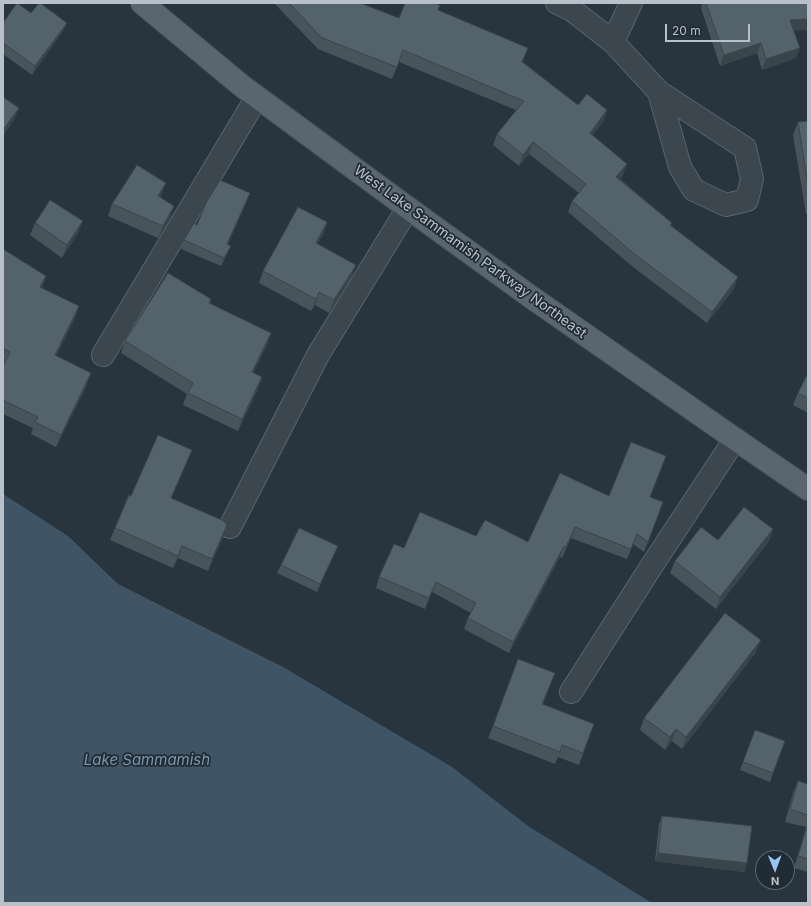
<!DOCTYPE html>
<style>
body{margin:0}
#map{position:relative;width:811px;height:906px;overflow:hidden;background:#28353f;font-family:Inter,sans-serif}
canvas{display:block}
.frame{position:absolute;inset:0;border:4px solid #b8c1c9;pointer-events:none}
.north{position:absolute;left:755px;top:850px;width:40px;height:40px;box-sizing:border-box;background:#212b34;border:1px solid #5d6770;border-radius:50%;rotate:179deg;font-size:11px;font-weight:700;line-height:16px;text-align:center;color:#b8c1c9}
.north::after{content:'';display:block;margin:auto;width:14px;height:18px;background:#97c6f0;clip-path:polygon(50% 0,100% 100%,50% 72%,0 100%)}
.scale{position:absolute;left:665px;top:24px;width:85px;height:18px;box-sizing:border-box;border:2px solid #b8c1c9;border-top:0;padding-left:5px;font-size:12px;line-height:14px;white-space:nowrap;color:#b8c1c9;-webkit-text-stroke:3px #212b34;paint-order:stroke}
</style>
<div id="map">
<canvas width="811" height="906"></canvas>
<div class="frame"></div>
<div class="north">N</div>
<div class="scale">20 m</div>
</div>
<script>
const c = document.querySelector('canvas').getContext('2d');
c.lineJoin = 'round';
function paint(path, color) { c.fillStyle = color; c.fill(path, 'evenodd'); }
const shape = rows => new Path2D(rows.map(r => 'M' + r).join(''));
function strokePath(path, color, width, dash) { c.strokeStyle = color; c.lineWidth = width; c.lineCap = dash ? 'butt' : 'round'; c.setLineDash(dash || []); c.stroke(path); }
function label(font, color, halo, rows, align = 'center') {
  c.font = font + ' Inter,sans-serif'; c.lineWidth = 3.5; c.setLineDash([]); c.textBaseline = 'middle'; c.strokeStyle = halo; c.fillStyle = color; for (const [text, x, y, turn = 0] of rows) {
    c.save(); c.translate(x, y); c.rotate((+turn || 0) * Math.PI / 180); c.textAlign = isNaN(turn) ? turn : align; if (halo) c.strokeText(text, 0, 0); c.fillText(text, 0, 0); c.restore();
  }
}
paint(shape([
 [3,494,68,536,118,584,283,667,452,767,528,826,652,903,3,903]
]), '#3f5566');
const minor = shape([
 [557,3,572,10,613,42,659,92,745,148,752,179,747,200,726,205,694,190,680,167,659,92],
 [613,42,631,3],
 [103,355,257,97],
 [230,527,318,355,408,208],
 [571,692,649,570,735,439]
]);
const major = shape([
 [142,3,242,86,408,208,531,297,735,439,808,489]
]);
strokePath(minor, '#5a646c', 24);
strokePath(major, '#48525b', 24);
strokePath(minor, '#3c464f', 22);
strokePath(major, '#5a666f', 22);
paint(shape([
 [274,3,360,3,399,18,439,11,523,62,578,105,607,110,603,122,592,135,623,175,620,179,672,223,671,226,734,289,707,323,633,267,568,212,572,201,579,193,529,154,519,166,493,145,497,134,516,110,399,62,392,79,318,49],
 [702,3,808,3,808,30,794,30,796,58,762,70,757,53,720,66,701,8],
 [31,13,67,23,63,31,32,75,3,54,3,23],
 [808,121,808,214,806,214,793,135,798,122],
 [161,196,160,197,170,218,158,238,108,216,112,204],
 [247,201,228,244,227,254,221,266,181,249,184,240,197,225],
 [327,222,323,235,317,244,356,265,351,277,329,313,315,305,311,311,259,283,263,271],
 [35,223,78,233,62,258,30,235],
 [3,249,46,276,42,288,79,306,75,318,56,356,87,385,56,447,31,434,33,428,3,414,3,366,4,364,3,363],
 [211,299,210,304,271,333,267,345,253,372,258,389,238,431,183,405,187,394,121,353,125,341],
 [808,373,808,413,793,405,798,393],
 [666,456,650,497,659,513,644,552,633,544,627,559,571,538,562,558,560,557,509,653,464,629,468,618,471,613,432,592,425,609,376,588,379,577,404,548,476,536,528,542,609,496],
 [187,462,171,498,223,537,208,571,178,558,173,568,110,540,115,528,131,496],
 [773,529,769,541,716,609,670,573,675,561,718,540],
 [334,555,317,592,277,573,281,565],
 [756,652,682,749,672,741,665,750,640,730,644,718],
 [555,673,543,704,594,724,579,765,558,757,555,764,488,738,493,726],
 [755,730,785,741,770,782,740,770],
 [798,781,808,784,808,872,794,868,806,827,785,822,793,793],
 [662,816,747,863,744,872,655,861,659,824]
]), '#47545c');
paint(shape([
 [808,19,808,30,787,31,790,20],
 [67,23,63,31,32,75,35,66],
 [761,43,757,53,720,66,724,55],
 [800,48,796,58,762,70,766,59],
 [19,108,14,120,3,136,3,130],
 [607,110,603,122,585,144,590,133],
 [533,142,529,154,519,166,523,155],
 [627,164,623,175,612,188,616,177],
 [166,183,161,196,154,208,158,196],
 [250,193,247,201,224,252,227,244],
 [174,206,170,218,158,238,163,226],
 [83,221,78,233,62,258,67,245],
 [327,222,323,235,311,256,316,243],
 [231,246,221,266,224,258],
 [356,265,351,277,329,313,334,300],
 [46,276,42,289,40,287],
 [738,277,734,289,707,323,712,312],
 [319,292,315,305,311,311,316,299],
 [79,306,75,318,51,367,55,355],
 [271,333,267,345,248,384,252,372],
 [91,373,87,385,56,447,61,435],
 [262,377,258,389,238,431,242,419],
 [192,450,187,462,166,510,171,498],
 [227,525,223,537,208,571,212,559],
 [575,527,571,538,562,558,566,547],
 [773,529,769,541,716,609,720,597],
 [182,546,178,558,173,568,178,556],
 [338,546,334,555,317,592,320,584],
 [564,546,560,557,509,653,513,642],
 [436,582,432,592,425,609,429,598],
 [761,640,756,652,682,749,686,737],
 [676,729,672,741,665,750,670,737],
 [658,853,747,863,744,872,655,861]
]), '#3a454b');
const building = shape([
 [17,3,31,13,39,3,40,3,67,23,35,66,3,43,3,23,17,3],
 [289,3,360,3,399,18,405,3,434,3,440,5,438,10,528,48,522,62,578,105,587,94,607,110,590,133,627,164,616,177,672,223,670,225,738,277,712,312,637,256,572,201,586,184,533,142,523,155,497,134,524,101,403,50,397,67,322,38,289,3],
 [706,3,808,3,808,19,790,20,800,48,766,59,761,43,724,55,706,3],
 [3,97,19,108,3,130,3,97],
 [808,121,808,185,798,122,808,121],
 [137,165,166,183,158,196,174,206,163,226,112,204,137,165],
 [220,180,250,193,227,244,231,246,224,258,184,240,194,223,197,225,206,203,220,180],
 [50,200,83,221,67,245,35,223,50,200],
 [298,207,327,222,316,243,356,265,334,300,319,292,316,299,263,271,298,207],
 [3,249,46,276,40,287,79,306,55,355,91,373,61,435,35,422,38,417,3,400,3,366,10,352,3,348,3,249],
 [168,273,211,299,209,303,271,333,252,372,262,377,242,419,188,393,193,383,125,341,168,273],
 [808,373,808,398,798,393,808,373],
 [158,435,192,450,171,498,224,521,227,525,212,559,182,546,178,556,115,528,129,495,131,496,158,435],
 [631,442,666,456,650,497,663,502,648,542,637,534,631,549,575,527,566,547,564,546,513,642,468,618,476,603,436,582,429,598,379,577,394,544,404,548,420,512,476,536,485,520,528,542,560,473,609,496,631,442],
 [744,507,773,529,720,597,675,561,701,527,718,540,744,507],
 [299,528,338,546,320,584,281,565,299,528],
 [725,613,761,640,686,737,676,729,670,737,644,718,725,613],
 [518,659,555,673,542,704,594,724,583,753,562,745,560,752,493,726,518,659],
 [755,730,785,741,773,773,743,762,755,730],
 [798,781,808,784,808,815,790,809,798,781],
 [662,816,752,826,747,863,658,853,662,816],
 [808,823,808,859,798,856,808,823]
]);
paint(building, '#53626b');
strokePath(building, '#3a454b', 1);
label('14px', '#b8c1c9', '#212b34', [
 ["West Lake Sammamish Parkway Northeast",470,252,36]
]);
label('italic 15px', '#7c96aa', '#212b34', [
 ["Lake Sammamish",147,760]
]);
</script>
